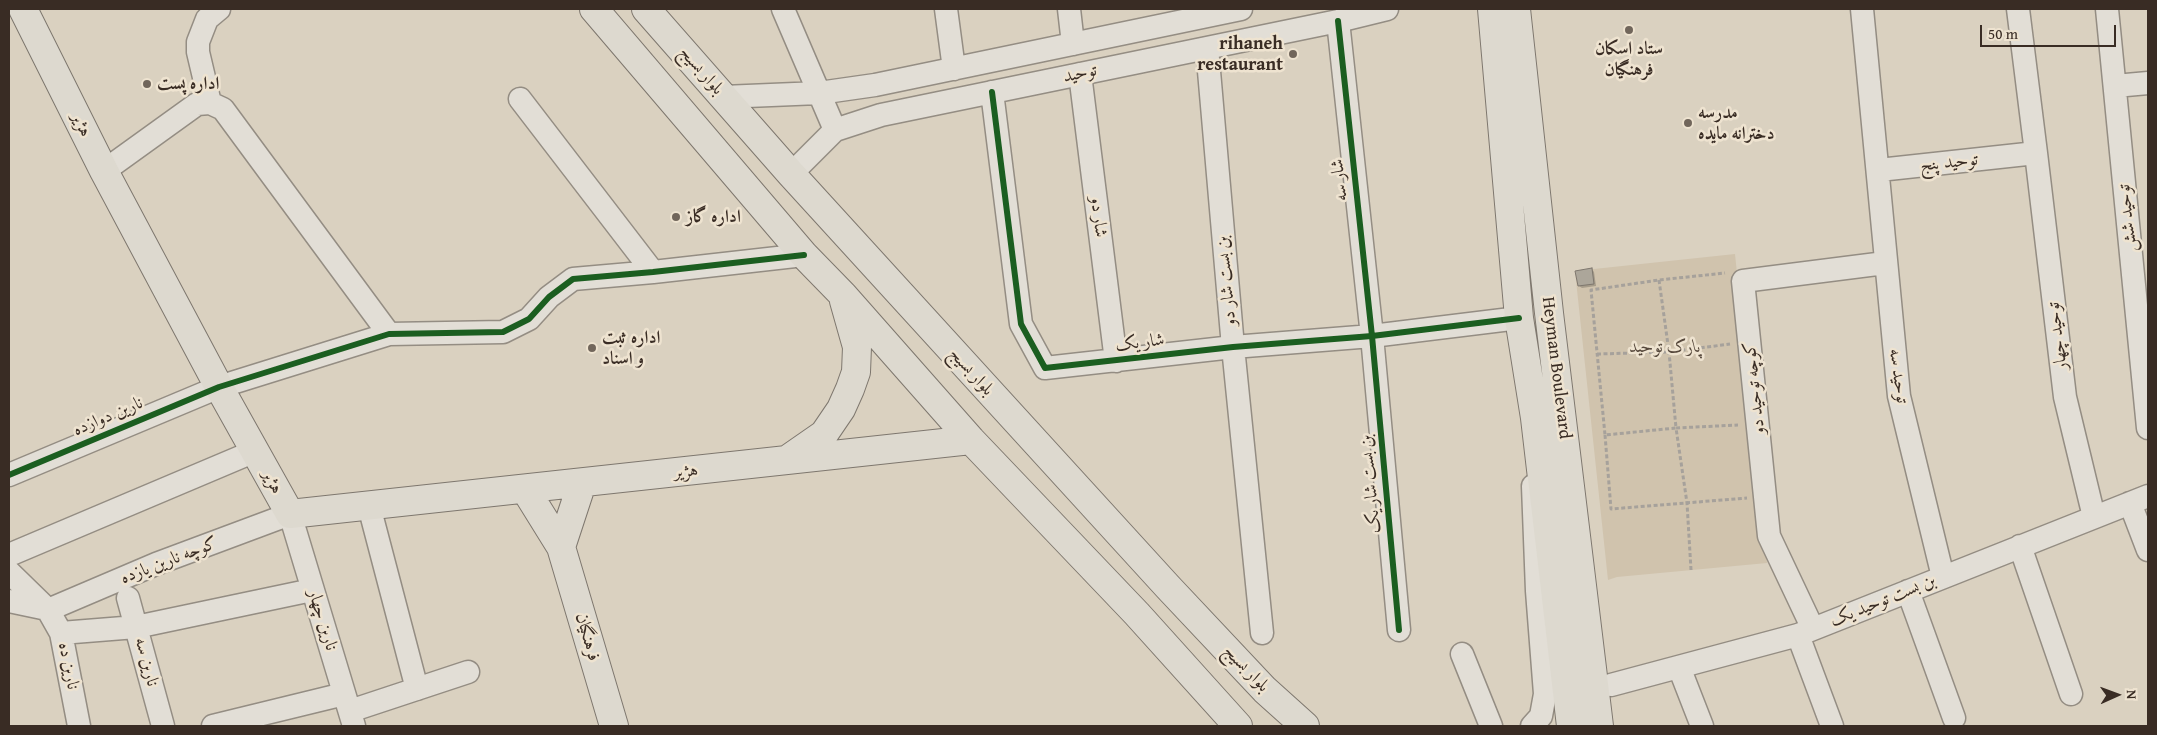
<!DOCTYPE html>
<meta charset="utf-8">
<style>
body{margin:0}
#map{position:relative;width:2157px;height:735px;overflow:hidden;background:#dad1c0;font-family:"Gentium Book Plus",serif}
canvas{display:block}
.frame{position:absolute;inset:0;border:10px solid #392c24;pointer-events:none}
.north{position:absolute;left:2092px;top:670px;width:50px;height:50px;-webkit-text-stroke:4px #eee3d0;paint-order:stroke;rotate:88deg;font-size:14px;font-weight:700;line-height:20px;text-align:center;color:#392c24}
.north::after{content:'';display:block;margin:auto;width:18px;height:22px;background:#392c24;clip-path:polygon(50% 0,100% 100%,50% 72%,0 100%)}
.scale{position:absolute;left:1980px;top:25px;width:136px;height:22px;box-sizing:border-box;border:2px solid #392c24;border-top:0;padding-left:6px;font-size:15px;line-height:18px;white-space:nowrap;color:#392c24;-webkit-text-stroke:4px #eee3d0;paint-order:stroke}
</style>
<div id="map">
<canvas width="2157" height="735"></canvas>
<div class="frame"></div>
<div class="north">N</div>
<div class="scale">50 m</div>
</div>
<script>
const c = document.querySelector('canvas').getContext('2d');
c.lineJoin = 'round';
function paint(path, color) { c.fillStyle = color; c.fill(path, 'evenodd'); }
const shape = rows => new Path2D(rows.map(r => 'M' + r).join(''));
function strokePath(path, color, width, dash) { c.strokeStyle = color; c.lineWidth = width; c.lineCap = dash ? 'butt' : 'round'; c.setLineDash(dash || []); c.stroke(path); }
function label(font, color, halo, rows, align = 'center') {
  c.font = font + ' "Gentium Book Plus",Amiri,serif'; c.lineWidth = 5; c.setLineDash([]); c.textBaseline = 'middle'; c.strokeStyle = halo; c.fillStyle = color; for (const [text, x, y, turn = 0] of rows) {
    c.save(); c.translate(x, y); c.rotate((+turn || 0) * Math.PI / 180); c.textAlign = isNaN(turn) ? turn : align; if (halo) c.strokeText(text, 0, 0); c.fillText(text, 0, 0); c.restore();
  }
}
paint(shape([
 [1735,254,1767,563,1617,577,1608,580,1575,271]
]), '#d0c3ad');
paint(shape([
 [1592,269,1594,272,1596,286,1582,288,1579,286]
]), '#0003');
const building = shape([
 [1592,268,1594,284,1578,286,1575,271,1592,268]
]);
paint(building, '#aca69a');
strokePath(building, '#7e776e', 1);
const minor = shape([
 [783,9,835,130],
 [946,9,954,69],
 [1069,9,1073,44],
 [1862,9,1899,396,1943,577],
 [2107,9,2148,428],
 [1338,21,1372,336,1399,630],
 [1207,48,1233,347,1262,633],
 [1080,74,1116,361],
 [2115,86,2148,83],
 [992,92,1021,324,1045,368,1233,347,1372,336,1519,318],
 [723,97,819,93,875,85,1241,9],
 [520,99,653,272],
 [210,103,198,52,198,42,207,19,219,9],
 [2036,153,2065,397,2094,517],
 [1879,170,2036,153,2018,9],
 [104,171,197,104,210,103,223,109,389,334],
 [791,174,835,130,881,115,1338,21,1387,9],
 [9,475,219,387,389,334,503,332,529,319,549,297,573,279,653,272,804,255],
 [2130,503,2148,550],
 [369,506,417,689],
 [2020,546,2071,694],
 [9,555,255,451],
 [9,572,48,610,61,633,79,726],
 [1908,591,1954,718],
 [128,598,163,726],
 [9,601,47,609],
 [48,610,156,564,290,514,354,726],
 [1813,629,1769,536,1743,281,1885,263],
 [61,633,136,627,312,590],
 [1798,635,1832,726],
 [1462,654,1491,726],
 [1679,667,1702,726],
 [1611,685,1798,635,2148,496],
 [350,711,468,672],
 [213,726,344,694],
 [1532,726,1541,716,1545,694,1537,591,1533,486]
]);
const major = shape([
 [23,9,104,171,219,387,290,514,971,440],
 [594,9,804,255,843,295,971,440,1137,614,1238,726],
 [646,9,791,174,1168,587,1265,690,1305,726],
 [1492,9,1519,318,1535,418,1571,726],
 [1516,9,1549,313,1599,726],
 [788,459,824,434,841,409,850,389,856,372,857,347,844,301],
 [525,489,561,547,614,726],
 [561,547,582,483]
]);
strokePath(minor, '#948d83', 25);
strokePath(major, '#7e776e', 30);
strokePath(shape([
 [1659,280,1669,352,1676,428,1605,435,1591,290,1659,280,1725,273],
 [1597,354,1669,352,1730,344],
 [1605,435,1611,509,1747,498],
 [1691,570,1687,503,1676,428,1738,425]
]), '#a6a19b', 3, [4, 2.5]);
strokePath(minor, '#e2ded6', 22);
strokePath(major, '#ddd9cf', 28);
strokePath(shape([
 [1338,21,1372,336,1399,630],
 [992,92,1021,324,1045,368,1233,347,1372,336,1519,318],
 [9,475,219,387,389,334,503,332,529,319,549,297,573,279,653,272,804,255]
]), '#1b5e20', 6);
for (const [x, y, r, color] of [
 [1629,30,5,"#71665b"],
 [1293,54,5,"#71665b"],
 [147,84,5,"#71665b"],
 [1688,123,5,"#71665b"],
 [676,217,5,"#71665b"],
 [592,348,5,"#71665b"]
]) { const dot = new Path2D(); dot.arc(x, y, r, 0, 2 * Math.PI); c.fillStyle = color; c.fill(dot); strokePath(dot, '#eee3d0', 2); }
label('bold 18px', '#392c24', '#eee3d0', [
 ["rihaneh",1283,44,"right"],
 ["restaurant",1283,65,"right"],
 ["ستاد اسکان",1629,49,"center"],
 ["فرهنگیان",1629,70,"center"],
 ["اداره پست",157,84],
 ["مدرسه",1698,113],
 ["دخترانه مایده",1698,134],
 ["اداره گاز",686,217],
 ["اداره ثبت",602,338],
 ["و اسناد",602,359]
], 'left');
label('18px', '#392c24', '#eee3d0', [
 ["بلوار بسیج",701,71,49],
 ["توحید",1080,74,-12],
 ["هژیر",81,125,64],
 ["توحید پنج",1949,163,-6],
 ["شار سه",1340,180,-96],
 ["شار دو",1098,217,83],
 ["توحید شش",2128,218,-96],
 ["بن بست شار دو",1227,281,-95],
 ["توحید چهار",2058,336,-97],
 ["شار یک",1140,343,-7],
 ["Heyman Boulevard",1556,368,83],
 ["بلوار بسیج",971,372,48],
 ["توحید سه",1898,376,82],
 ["کوچه توحید دو",1755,388,-96],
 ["نارین دوازده",108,417,-23],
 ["هژیر",686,472,-6],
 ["هژیر",272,482,61],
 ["بن بست شار یک",1371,484,-95],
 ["کوچه نارین یازده",169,561,-21],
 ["بن بست توحید یک",1883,601,-22],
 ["نارین چهار",322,620,73],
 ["فرهنگیان",587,637,74],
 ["نارین سه",146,662,75],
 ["نارین ده",68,666,79],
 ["بلوار بسیج",1246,669,46]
]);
label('italic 18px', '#56483c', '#eee3d0', [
 ["پارک توحید",1665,347]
]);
</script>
